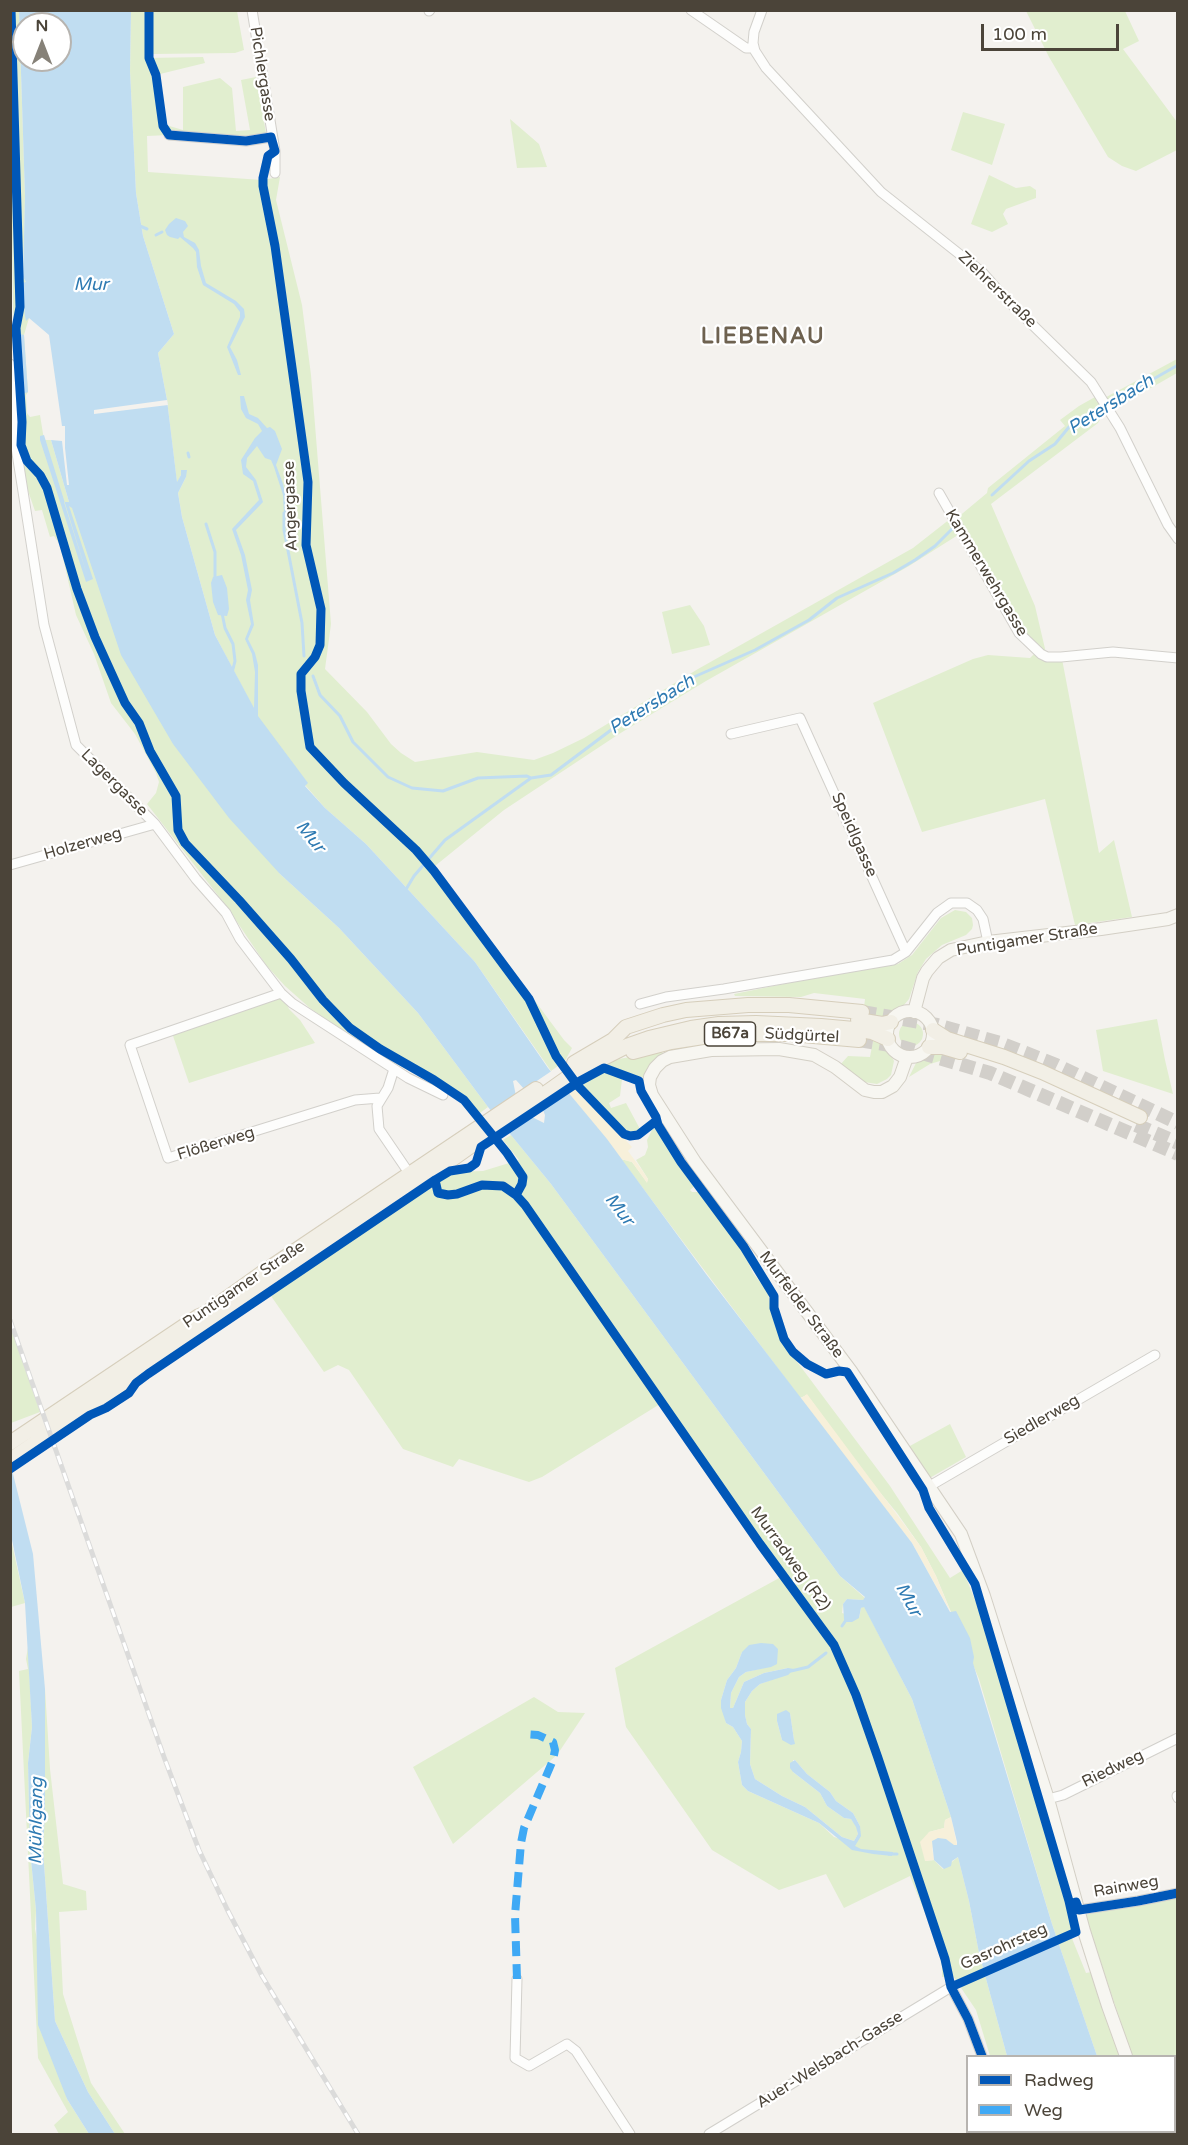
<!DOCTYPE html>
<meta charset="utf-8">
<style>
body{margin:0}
#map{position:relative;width:1188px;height:2145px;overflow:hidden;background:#f4f2ee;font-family:"Varela Round",sans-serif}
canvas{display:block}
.frame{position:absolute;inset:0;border:12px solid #4b4439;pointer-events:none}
.legend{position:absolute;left:966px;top:2055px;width:210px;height:78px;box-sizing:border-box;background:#fff;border:2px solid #b7b4b0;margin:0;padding:8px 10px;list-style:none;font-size:18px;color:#4b4439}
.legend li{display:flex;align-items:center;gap:12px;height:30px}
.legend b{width:30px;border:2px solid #b7b4b0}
.north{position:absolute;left:12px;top:12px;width:60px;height:60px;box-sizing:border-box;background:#fff;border:2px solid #b7b4b0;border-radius:50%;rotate:0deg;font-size:16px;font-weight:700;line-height:24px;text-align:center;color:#4b4439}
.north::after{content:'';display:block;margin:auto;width:21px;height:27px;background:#868178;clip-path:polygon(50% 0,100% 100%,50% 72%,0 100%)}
.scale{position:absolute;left:981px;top:24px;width:138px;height:27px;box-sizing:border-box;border:3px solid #4b4439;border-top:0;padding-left:8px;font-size:18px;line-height:21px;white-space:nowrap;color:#4b4439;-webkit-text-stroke:4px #fff;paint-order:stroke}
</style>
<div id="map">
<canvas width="1188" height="2145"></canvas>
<div class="frame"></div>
<ul class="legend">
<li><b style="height:8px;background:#0057b8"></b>Radweg</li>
<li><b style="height:8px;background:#3fa9f5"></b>Weg</li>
</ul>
<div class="north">N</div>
<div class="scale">100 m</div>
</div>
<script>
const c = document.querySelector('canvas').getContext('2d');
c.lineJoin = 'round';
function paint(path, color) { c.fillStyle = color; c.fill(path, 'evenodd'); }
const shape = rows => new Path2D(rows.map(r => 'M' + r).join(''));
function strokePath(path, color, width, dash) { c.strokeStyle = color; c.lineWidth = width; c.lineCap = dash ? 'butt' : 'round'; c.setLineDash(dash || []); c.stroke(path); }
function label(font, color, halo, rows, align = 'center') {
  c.font = font + ' "Varela Round",sans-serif'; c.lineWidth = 4.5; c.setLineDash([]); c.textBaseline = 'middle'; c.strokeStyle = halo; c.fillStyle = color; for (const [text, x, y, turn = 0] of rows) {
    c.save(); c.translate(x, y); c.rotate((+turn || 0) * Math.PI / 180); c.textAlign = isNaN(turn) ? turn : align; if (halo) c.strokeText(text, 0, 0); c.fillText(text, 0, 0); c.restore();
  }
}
paint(shape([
 [10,11,19,11,25,196,23,277,26,282,29,318,24,335,28,392,26,395,27,413,30,417,40,415,44,440,51,440,69,502,280,874,339,928,418,1013,488,1107,480,1113,465,1097,455,1089,431,1082,383,1057,311,1009,285,986,266,965,227,907,147,804,156,793,159,782,156,773,135,734,111,703,94,654,76,615,60,545,54,536,50,537,42,510,35,511,26,485,20,445,13,309],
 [131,11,145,11,147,58,203,57,205,63,160,74,166,125,183,130,183,87,220,78,232,88,236,131,250,130,241,80,256,77,266,133,263,139,169,135,147,136,148,172,262,180,280,177,276,200,302,305,311,375,331,624,325,669,367,712,391,744,401,753,415,762,477,752,534,760,553,753,584,738,698,669,913,548,950,519,958,535,909,566,706,681,619,734,504,810,435,866,564,1040,572,1048,565,1061,551,1071,475,962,366,844,325,808,305,785,307,783,260,721,215,635,182,517,178,493,186,477,181,475,177,483,167,400,158,353,174,334,143,236,136,193,130,71],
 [151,11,237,11,244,50,235,53,153,54],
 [1026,11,1125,11,1139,41,1123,49,1177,122,1177,150,1136,171,1122,166,1108,157,1049,57],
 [963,112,1005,124,992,165,951,150],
 [510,119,539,144,547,167,517,168],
 [989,175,1016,188,1030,186,1036,190,1036,198,1006,209,1003,214,1008,224,992,232,971,224],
 [1177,359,1177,373,1102,416,1098,423,991,504,1035,606,1046,653,1023,634,957,518,987,493,988,488,1065,426,1060,420,1079,406,1095,397,1097,402],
 [690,605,704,626,710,645,672,654,662,612],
 [1035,653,1062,659,1099,853,1114,840,1132,917,1075,925,1045,799,922,832,873,703,973,659,988,655,1030,658],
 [955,910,966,912,972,918,973,925,972,929,966,935,942,945,926,959,918,972,909,999,904,1005,885,1018,863,1016,865,999,814,993,801,997,735,996,734,994,808,979,898,964,912,955,941,918],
 [281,993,289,1009,300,1020,315,1043,189,1083,171,1030],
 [1157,1019,1165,1060,1173,1094,1103,1071,1096,1030],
 '899 1034a12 12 0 1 1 24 0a12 12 0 1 1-24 0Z',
 [874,1036,882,1040,894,1061,891,1075,887,1079,877,1084,864,1082,840,1065,848,1056,870,1057],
 [662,1051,663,1055,646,1078,629,1074,604,1064,619,1059],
 [936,1051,956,1058,955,1060,940,1061,930,1064,909,1077,916,1063],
 [603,1071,622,1079,620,1096,609,1103,611,1108,626,1103,640,1129,638,1131,629,1132,625,1130,580,1084],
 [656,1127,696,1185,690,1190,692,1192,699,1192,746,1257,753,1273,768,1292,771,1310,786,1347,890,1486,950,1578,963,1570,988,1633,1046,1823,1062,1891,1069,1910,1073,1929,1071,1936,1086,1973,1091,1972,1122,2056,1097,2056,1052,1924,979,1679,936,1576,921,1547,897,1513,868,1478,807,1395,800,1398,621,1159,632,1162,647,1182,648,1179,636,1160,645,1155,648,1147,647,1140,652,1130],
 [511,1135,551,1184,840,1576,865,1598,863,1600,847,1599,843,1604,842,1613,859,1618,861,1608,864,1606,912,1699,951,1817,945,1820,944,1828,929,1832,925,1861,934,1860,943,1869,958,1857,969,1901,979,1953,1007,2056,990,2056,976,2010,953,1976,942,1977,942,1966,938,1945,910,1876,844,1908,826,1874,779,1890,712,1850,626,1727,615,1668,781,1577,660,1404,542,1477,529,1482,459,1459,453,1467,403,1449,349,1370,338,1365,324,1372,271,1296,400,1207,402,1207,453,1172,483,1171,519,1160,503,1140],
 [742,1652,767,1667,746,1672,739,1677,731,1693,730,1708,733,1708,744,1682,764,1673,788,1668,771,1680,760,1684,752,1691,745,1702,745,1715,747,1724,751,1729,750,1764,755,1779,782,1796,805,1807,842,1837,854,1841,858,1834,857,1827,851,1819,844,1818,827,1806,820,1793,793,1772,793,1760,795,1760,807,1774,830,1792,836,1801,853,1813,860,1826,855,1843,834,1837,819,1823,748,1791,742,1785,738,1762,741,1752,742,1741,733,1727,726,1723,721,1700,727,1680,736,1668],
 [790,1713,794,1740,782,1740,777,1721],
 [10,1312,40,1412,11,1423,10,1423],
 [950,1424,966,1457,928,1479,908,1447],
 [10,1535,25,1603,11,1607,10,1607],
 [28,1647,32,1727,28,1763,30,1850,36,1910,35,1929,67,2099,89,2134,59,2134,54,2125,68,2112,38,2058,19,1671,28,1669,26,1659],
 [45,1689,50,1769,63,1884,86,1891,87,1910,59,1912,63,1994,91,2083,125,2134,115,2134,88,2092,55,2021,43,1849,45,1813],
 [534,1697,558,1712,585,1713,557,1755,453,1844,413,1767],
 [1177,1897,1177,2134,1158,2134,1157,2132,1174,2132,1174,2056,1132,2056,1085,1915]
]), '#e1eecf');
paint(shape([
 [576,1086,632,1147,628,1151,642,1170,648,1179,647,1183,632,1162,621,1159,568,1092],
 [807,1394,921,1547,936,1576,951,1613,912,1543,800,1399],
 [951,1817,957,1845,954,1846,946,1839,932,1848,934,1860,925,1861,920,1842,929,1832,944,1828,945,1820]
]), '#f7f0da');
paint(shape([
 [19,11,131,11,130,71,136,193,143,236,174,334,158,353,167,400,177,482,181,475,181,470,187,470,186,477,178,493,182,517,215,635,254,708,255,672,252,654,245,639,251,624,246,600,248,590,241,555,232,529,259,500,253,481,243,474,241,460,255,438,262,431,258,424,246,418,241,409,240,396,244,396,249,414,258,418,267,428,270,427,275,431,282,449,276,465,283,484,287,503,286,516,284,516,283,495,274,467,271,460,265,458,257,446,247,458,246,467,256,480,263,502,236,530,245,555,252,590,250,600,254,625,248,639,255,653,258,665,258,716,308,783,305,786,325,808,366,844,475,962,548,1068,607,1139,706,1274,912,1543,950,1612,956,1611,970,1638,974,1657,973,1663,1052,1924,1097,2056,1007,2056,979,1953,969,1901,958,1857,952,1861,951,1866,944,1869,934,1860,932,1841,938,1838,946,1839,954,1845,957,1845,957,1842,951,1817,912,1699,864,1607,861,1608,859,1618,852,1622,845,1622,844,1619,843,1604,847,1599,863,1600,865,1597,840,1576,551,1184,488,1107,418,1013,339,928,280,874,229,818,173,744,121,655,72,508,69,506,93,579,86,582,40,440,40,436,44,435,88,578,64,502,69,502,51,440,62,441,67,485,69,485,65,448,65,426,62,426,49,335,29,318,26,321,25,316,22,283,26,282,23,277,25,196],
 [24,24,60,24,60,60,24,60],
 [516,1080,543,1110,545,1115,544,1123,532,1117,516,1096,513,1081],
 [176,218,185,221,188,226,183,232,184,237,195,243,199,250,201,266,206,283,236,301,244,309,245,317,230,347,237,360,241,375,238,375,227,347,240,317,240,312,234,304,203,285,197,267,196,252,193,248,180,237,178,239,170,237,167,235,165,230,169,224],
 [20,334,24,335,28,392,26,393,24,393],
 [222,575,227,588,229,609,227,616,218,615,213,602,211,583,213,577],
 [10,1462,33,1554,45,1689,45,1813,43,1849,55,2021,88,2092,115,2134,89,2134,67,2099,38,2025,36,1910,30,1850,28,1763,32,1727,25,1603,11,1535],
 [761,1643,773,1644,778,1649,777,1664,771,1667,746,1672,739,1677,731,1693,730,1708,733,1708,744,1682,764,1673,788,1668,794,1669,788,1675,760,1684,752,1691,745,1702,745,1715,747,1724,751,1729,750,1764,755,1779,782,1796,805,1807,842,1837,854,1841,858,1834,856,1827,851,1819,844,1818,827,1806,820,1793,793,1772,790,1768,790,1763,795,1760,807,1774,830,1792,836,1801,853,1813,860,1826,861,1836,855,1846,861,1849,893,1852,892,1856,873,1854,852,1850,819,1823,748,1791,742,1785,738,1762,741,1752,742,1741,733,1727,726,1723,721,1708,721,1700,727,1680,736,1668,742,1652,749,1645],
 [786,1710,790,1713,794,1740,795,1744,791,1745,782,1740,777,1721,777,1714],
 [1030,2132,1121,2132,1122,2134,1031,2134]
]), '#c0ddf1');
paint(shape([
 [167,400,168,405,94,414,94,410],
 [553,1070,571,1090,540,1112,522,1091],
 [1060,1937,1061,1940,981,1975,981,1971]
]), '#f4f2ee');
strokePath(shape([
 [140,226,147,229],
 [156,235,162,232],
 [188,453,189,457],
 [992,495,1029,461,1055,444,1069,427,1178,365],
 [284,513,284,530,302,623,304,656],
 [206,524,215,552,215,578],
 [222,613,225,628,233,644,235,661,232,673],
 [313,676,320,695,340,716,353,742,388,777,412,788,443,791,478,778,527,776,531,778],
 [405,891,414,876,445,840,531,778,551,775,627,718,637,715,687,680,755,650,809,620,837,598,893,573,915,560,935,546,953,528],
 [842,1626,846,1620],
 [791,1671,808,1667,826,1653],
 [889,1854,897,1854]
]), '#c0ddf1', 3);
strokePath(shape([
 [862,1012,937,1025,1000,1043,1056,1065,1178,1123],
 [859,1040,902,1047,990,1073,1178,1154],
 [1136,1125,1178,1143]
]), '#d2cfca', 14, [14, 7]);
const street = shape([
 [252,10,275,151,275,173],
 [691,10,746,48,754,48],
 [762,10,754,32,753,43,755,51,766,68,881,192,982,272,1004,297,1091,382,1120,428,1168,525,1178,539],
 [429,11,430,10],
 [169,135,246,141,271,137],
 [10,364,16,447,44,625,76,745,155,824,196,879,226,913,240,939,281,993,292,1003,408,1078,443,1095],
 [939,493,1019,633,1041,654,1047,657,1061,657,1113,652,1178,658],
 [731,734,800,718,906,952],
 [10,865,155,824],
 [281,993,130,1045,168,1158,355,1100,380,1098],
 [640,1004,666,997,724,989,893,960,906,952,937,913,951,903,967,903,977,910,983,919,988,942],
 [394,1069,388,1088,377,1106,379,1129,409,1173],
 [928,1487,1155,1355],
 [1177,1796,1178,1798],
 [1048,1799,1063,1795,1178,1738],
 [1079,1910,1138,1901,1178,1893],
 [517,1979,515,2058,529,2066,567,2044,576,2051,630,2134],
 [1008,2132,1009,2134],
 [709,2134,951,1987,968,2019,982,2056]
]);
const secondary = shape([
 '887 1034a23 23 0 1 1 46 0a23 23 0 1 1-46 0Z',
 [914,1012,923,978,927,971,938,958,951,950,988,942,1101,929,1168,919,1178,915],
 [907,1057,900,1077,893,1086,882,1092,874,1092,865,1090,835,1067,814,1055,779,1049,711,1050,670,1057,662,1061,655,1068,650,1077,649,1085,652,1095,695,1162,851,1371,961,1534,984,1596,1048,1799,1084,1931,1108,2006,1126,2056],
 [1153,2132,1154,2134]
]);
const primary = shape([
 [858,1020,882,1024,891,1022],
 [933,1030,947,1039,1004,1057,1042,1072,1140,1117],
 [929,1047,943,1047,960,1052],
 [633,1052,671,1042,722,1034,791,1034,859,1040],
 [574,1063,613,1040,626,1027,663,1015,686,1010,748,1005,789,1005,862,1012],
 [10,1443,199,1316,206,1313,262,1273,536,1089],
 [10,1460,135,1375,202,1325,212,1321,444,1165,574,1073,629,1045,649,1038,691,1028,719,1024,756,1023,821,1026,854,1029,872,1032,888,1039]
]);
strokePath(street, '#d2d0cb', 11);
strokePath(secondary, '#d3cfc5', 14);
strokePath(primary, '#d6cebb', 16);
strokePath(street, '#fdfdfc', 9);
strokePath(secondary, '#f7f6f1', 12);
strokePath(primary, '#f2efe6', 14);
const rail = shape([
 [10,1320,164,1757,199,1850,227,1909,262,1976,358,2134]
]);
strokePath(rail, '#dbdbda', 5);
strokePath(rail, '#fff', 3, [9]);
strokePath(shape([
 [517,1979,515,1915,521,1843,524,1828,553,1760,555,1750,553,1742,538,1735,523,1734]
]), '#3fa9f5', 8, [15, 8]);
strokePath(shape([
 [11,10,20,307,16,328,22,422,21,445,27,461,40,475,47,488,77,589,95,637,125,703,139,723,150,751,176,796,178,830,185,843,239,900,291,959,323,1000,350,1028,380,1049,434,1080,464,1100,507,1153,523,1177,522,1184,516,1195],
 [149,10,149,58,156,75,163,126,169,135,246,141,271,137,275,151,268,156,263,178,263,186,275,246,308,482,306,545,321,609,320,645,315,657,301,674,301,691,310,747,344,783,416,850,434,871,529,999,556,1056,578,1086,624,1134,630,1136,638,1135,656,1121],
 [435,1180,438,1193,448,1195,457,1194,482,1185,503,1186,516,1195,525,1205,760,1544,834,1645,856,1695,878,1758,945,1959,951,1987,968,2019,982,2056],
 [10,1469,90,1415,106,1408,129,1393,136,1383,148,1374,435,1180,450,1171,469,1168,476,1163,481,1147,580,1081,604,1068,639,1081,641,1091,656,1117,658,1125,681,1162,744,1247,774,1296,774,1308,784,1339,793,1352,807,1364,826,1374,839,1371,847,1372,923,1490,929,1508,975,1584,1069,1901,1076,1932,951,1987],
 [1070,1904,1076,1902,1079,1910,1138,1901,1178,1893]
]), '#0057b8', 9);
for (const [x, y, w] of [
 [730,1034,51]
]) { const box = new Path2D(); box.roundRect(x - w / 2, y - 12, w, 24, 4.5); c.fillStyle = '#fff'; c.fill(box); strokePath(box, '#4b4439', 1.5); }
label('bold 15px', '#4b4439', null, [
 ["B67a",730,1034]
]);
label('16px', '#4b4439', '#fff', [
 ["Pichlergasse",262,74,81],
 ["Ziehrerstraße",997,290,44],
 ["Angergasse",291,506,-92],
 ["Kammerwehrgasse",986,573,59],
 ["Lagergasse",114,783,45],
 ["Speidlgasse",854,835,66],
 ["Holzerweg",83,844,-16],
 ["Puntigamer Straße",1027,940,-9],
 ["Südgürtel",802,1036,3],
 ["Flößerweg",216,1144,-17],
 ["Puntigamer Straße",244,1285,-34],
 ["Murfelder Straße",801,1305,53],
 ["Siedlerweg",1042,1420,-30],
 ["Murradweg (R2)",790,1559,54],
 ["Riedweg",1113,1769,-26],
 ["Rainweg",1126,1887,-10],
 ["Gasrohrsteg",1004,1947,-24],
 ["Auer-Welsbach-Gasse",830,2060,-32]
]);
label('italic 18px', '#2e7ab2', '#fff', [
 ["Mur",91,285],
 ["Petersbach",1111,405,-32],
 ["Petersbach",652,705,-32],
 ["Mur",310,837,51],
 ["Mur",619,1210,52],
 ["Mur",908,1600,62],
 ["Mühlgang",37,1821,-89]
]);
c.letterSpacing = '1.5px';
label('bold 22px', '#6e6250', '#fff', [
 ["LIEBENAU",763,337]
]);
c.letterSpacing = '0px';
</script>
